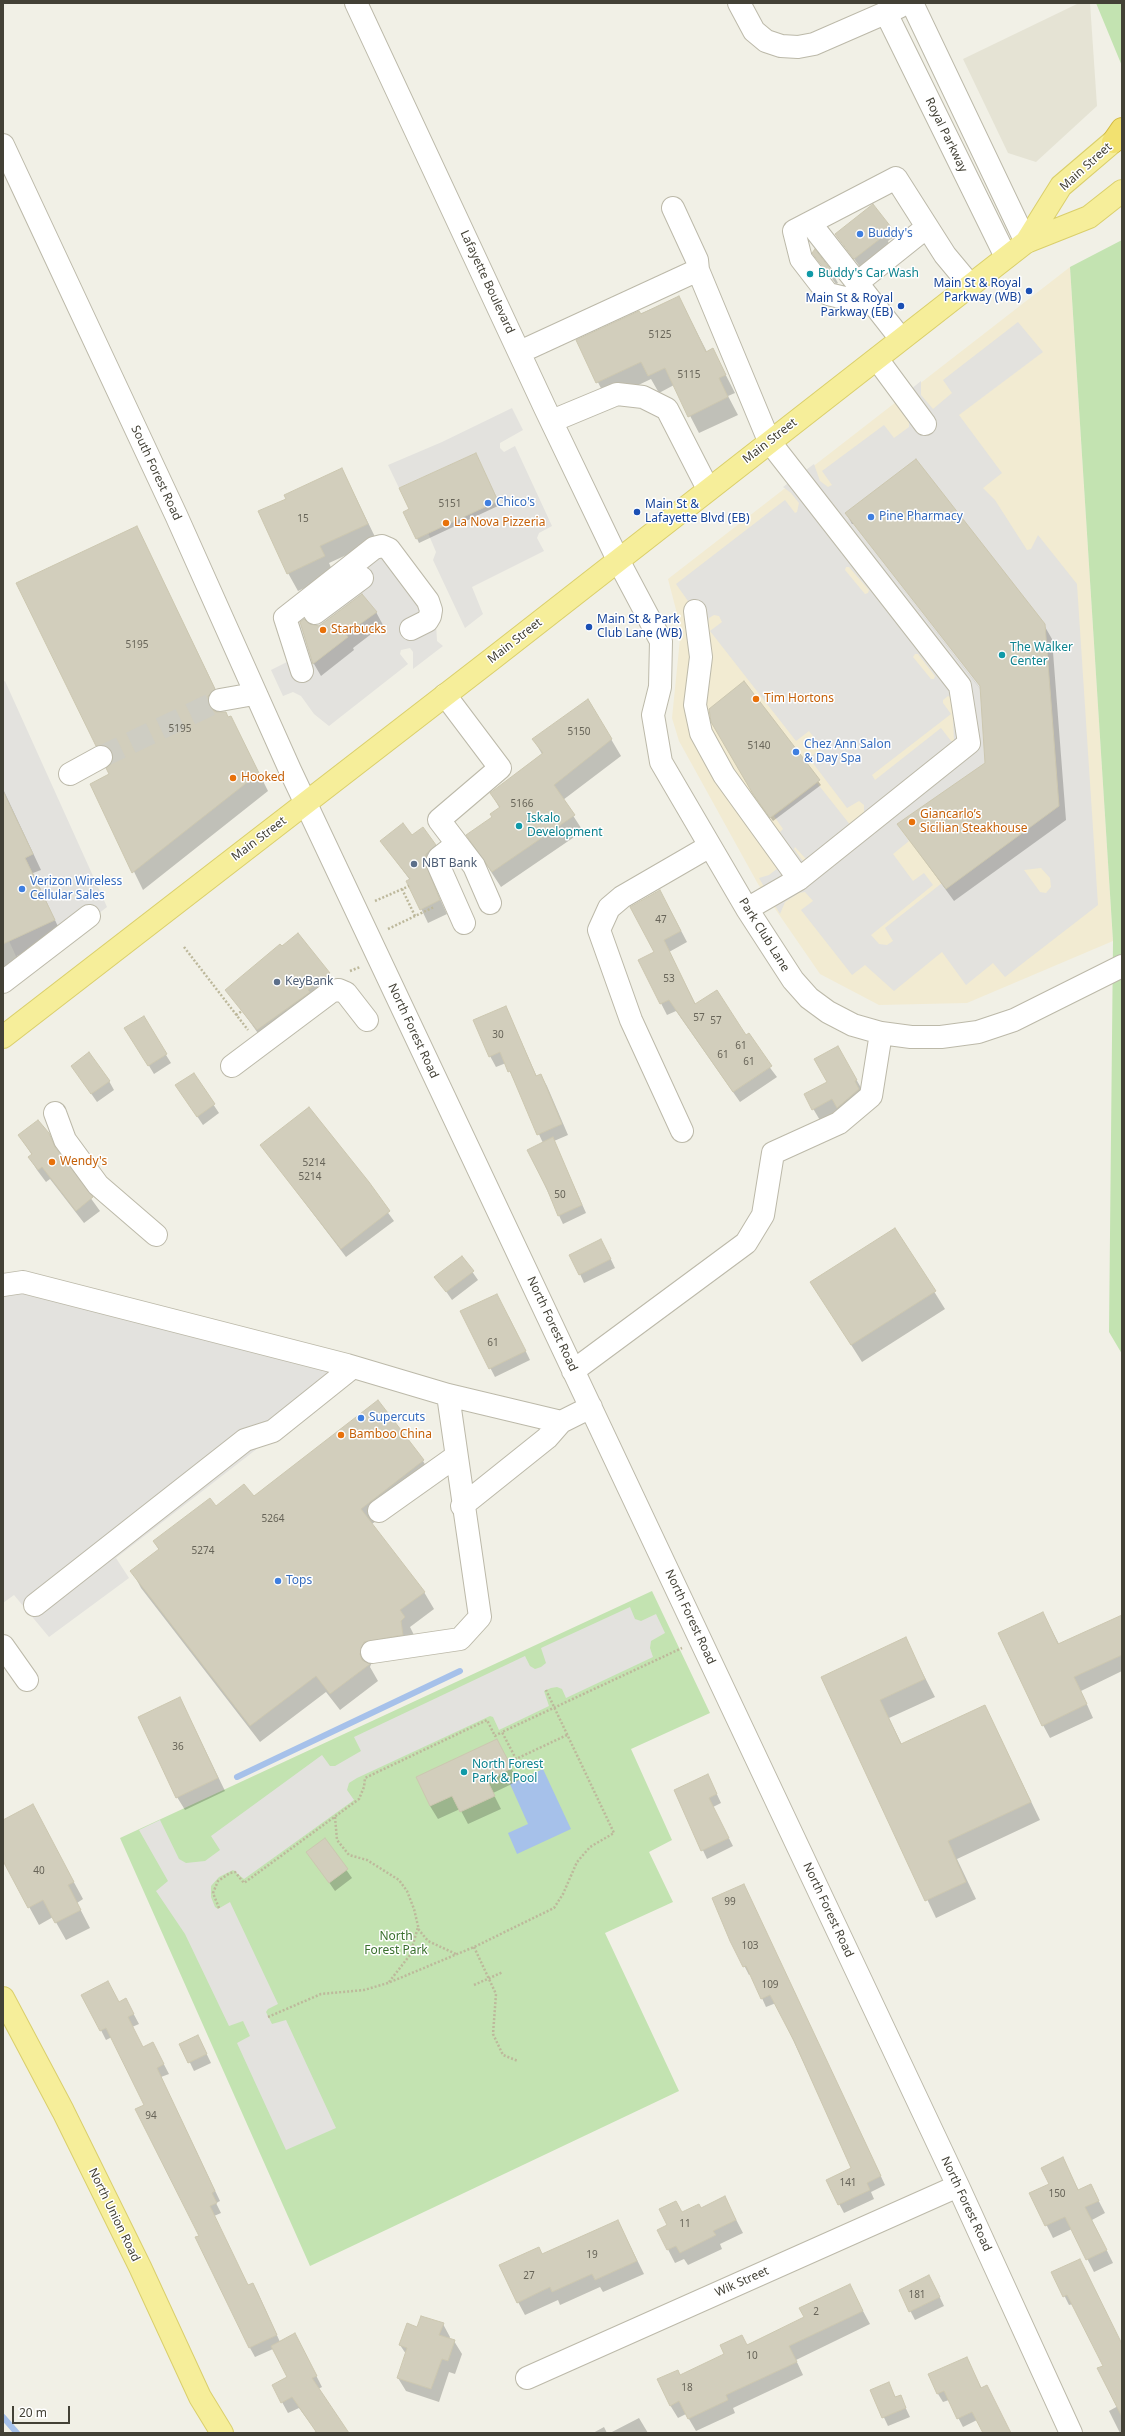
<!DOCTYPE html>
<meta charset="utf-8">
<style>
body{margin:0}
#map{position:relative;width:1125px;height:2436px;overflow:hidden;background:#f1f0e6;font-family:"Noto Sans",sans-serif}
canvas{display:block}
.frame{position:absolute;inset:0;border:4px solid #434136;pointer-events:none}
.scale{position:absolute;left:12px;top:2406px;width:58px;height:18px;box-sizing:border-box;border:2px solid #434136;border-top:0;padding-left:5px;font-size:12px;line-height:14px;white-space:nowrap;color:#434136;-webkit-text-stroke:3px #fff;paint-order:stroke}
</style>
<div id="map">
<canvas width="1125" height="2436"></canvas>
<div class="frame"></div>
<div class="scale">20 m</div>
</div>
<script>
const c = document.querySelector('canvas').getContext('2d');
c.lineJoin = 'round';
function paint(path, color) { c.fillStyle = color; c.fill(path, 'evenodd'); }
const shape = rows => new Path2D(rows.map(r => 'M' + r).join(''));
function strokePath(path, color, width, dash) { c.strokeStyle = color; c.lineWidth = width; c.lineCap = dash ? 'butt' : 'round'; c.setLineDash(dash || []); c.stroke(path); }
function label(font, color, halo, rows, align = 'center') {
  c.font = font + ' "Noto Sans",sans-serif'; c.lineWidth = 3; c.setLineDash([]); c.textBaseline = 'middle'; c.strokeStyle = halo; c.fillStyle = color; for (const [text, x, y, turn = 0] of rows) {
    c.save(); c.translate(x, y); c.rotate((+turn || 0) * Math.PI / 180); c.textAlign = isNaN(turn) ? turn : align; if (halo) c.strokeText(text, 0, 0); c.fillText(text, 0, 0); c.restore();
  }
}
paint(shape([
 [1079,3,1090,3,1097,106,1036,162,1008,153,963,59]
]), '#e5e3d4');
paint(shape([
 [1070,267,1113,941,967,1003,879,1005,820,974,758,884,679,741,672,718,681,629,668,579]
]), '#f2ebd2');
paint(shape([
 [1096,3,1122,3,1122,66],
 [1122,240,1122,1354,1109,1332,1113,941,1070,267],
 [652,1591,710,1713,631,1749,672,1840,649,1852,673,1902,605,1933,679,2091,310,2266,120,1838]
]), '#c3e3b1');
paint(shape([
 [1018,322,1043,352,959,415,1002,473,983,488,995,500,1027,550,1031,549,1038,535,1077,584,1098,905,1005,977,993,963,966,985,942,952,894,991,865,965,852,975,801,910,813,901,805,892,799,893,785,902,780,914,759,878,769,875,778,868,770,842,783,829,774,816,817,783,851,826,806,859,795,847,794,849,805,864,864,816,864,805,859,801,847,808,809,758,822,748,809,731,796,741,710,631,722,622,719,616,714,615,709,618,707,628,676,584,785,500,795,513,797,512,799,503,791,493,783,487,814,464,820,481,828,487,832,485,822,471,884,425,894,438,909,427,909,418,902,406,895,402,921,381,921,395,933,409,952,393,943,380],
 [916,459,1045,624,942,883,885,928,893,941,887,945,879,944,871,935,933,885,924,873,913,881,893,854,909,841,897,824,985,763,980,686,845,513],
 [846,567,849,567,869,590,868,593,865,594,845,570],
 [915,654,918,654,935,676,934,679,931,679,913,657],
 [948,696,952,698,954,741,951,741,941,728,875,780,872,775,951,714,943,703,943,700],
 [1041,868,1050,878,1051,887,1046,893,1040,892,1024,870],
 [512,408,523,430,500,443,500,448,504,452,515,446,552,526,539,533,537,538,544,551,472,587,483,614,465,628,433,560,436,552,428,533,498,501,476,453,399,488,388,465,442,442],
 [374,542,436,623,437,641,443,646,413,669,413,652,410,648,401,650,400,654,408,664,329,726,314,714,301,696,293,692,283,696,271,670,287,662,290,655,277,618],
 [5,681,107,907,23,972,9,941,54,919,25,858,33,854,3,791,3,682],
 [3,1287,360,1369,116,1558,129,1578,49,1637,14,1595,3,1603],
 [630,1607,635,1619,641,1621,656,1614,665,1633,651,1641,650,1648,653,1657,566,1698,562,1689,557,1687,551,1688,544,1691,549,1706,499,1730,493,1717,490,1716,357,1778,349,1783,347,1790,354,1800,244,1879,233,1870,219,1877,211,1886,211,1897,215,1907,218,1909,230,1902,278,2004,268,2009,266,2012,272,2024,286,2020,336,2128,286,2150,237,2043,250,2036,243,2021,229,2026,185,1934,156,1891,168,1881,139,1830,160,1820,179,1859,186,1863,205,1861,220,1850,211,1836,322,1755,330,1766,335,1766,361,1751,354,1737,525,1656,530,1666,535,1669,541,1667,546,1663,541,1648]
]), '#e3e2de');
paint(shape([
 [543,1769,571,1829,517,1854,508,1833,528,1824,510,1784]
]), '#a6c1ea');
paint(shape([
 [890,227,895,236,888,241,889,244,860,267,836,234],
 [818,260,833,274,838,283,836,284],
 [679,297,707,352,713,350,735,393,728,396,738,415,699,433,674,385,659,393,651,379,607,400,577,341],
 [478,458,500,505,419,543,405,512],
 [342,469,377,541,329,563,334,574,298,591,288,573,287,499],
 [846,513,1044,625,1052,639,1066,820,954,901,898,824,986,764,981,690,853,525,982,691,984,689,855,524,852,524],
 [137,527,224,707,219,713,228,718,231,717,268,791,143,890,91,784,110,774,113,763,107,763,96,745],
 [376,612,383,625,353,648,354,650,321,676,314,664,301,623,319,627],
 [744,682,821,785,773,821,757,799],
 [588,700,621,756,563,800,583,831,501,887,467,835,493,817,500,809,491,793,542,754,533,739],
 [3,789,41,870,33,873,62,935,17,956,23,971,3,987],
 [412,836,435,845,442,858,433,867,432,881,447,914,428,923,408,881,410,880,381,841],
 [666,902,687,942,669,952,696,1005,746,1036,777,1077,740,1102,676,1011,667,1015,639,960,655,953],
 [329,974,336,987,265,1043,227,990],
 [506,1007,537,1077,541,1075,547,1086,568,1135,554,1141,586,1213,563,1224,528,1150,543,1143,506,1063,496,1067,490,1056],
 [143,1018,171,1063,154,1074,126,1028],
 [845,1060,864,1093,821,1122,805,1095,828,1082],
 [72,1066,109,1081,114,1090,97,1102],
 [193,1074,219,1113,203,1125,182,1094],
 [48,1134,59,1154,100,1211,84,1223,50,1179,46,1182,37,1170,29,1157,32,1155,19,1135],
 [332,1136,394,1221,346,1257,261,1145],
 [895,1229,945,1309,862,1362,822,1299],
 [606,1249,615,1268,584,1283,580,1274],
 [462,1257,478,1280,452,1300,436,1277],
 [461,1311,509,1317,530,1360,495,1377],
 [378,1401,423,1461,433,1478,372,1524,424,1592,434,1609,410,1627,414,1635,373,1659,370,1667,378,1681,340,1710,326,1692,260,1742,141,1588,132,1571,159,1550,154,1542,216,1507,253,1497],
 [1043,1613,1059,1644,1122,1619,1122,1671,1081,1691,1093,1718,1050,1738,1043,1725],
 [905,1639,935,1697,889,1718,902,1745,985,1706,1040,1820,957,1859,976,1899,936,1918,822,1678],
 [180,1698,225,1791,185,1810,177,1797],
 [497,1740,518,1781,493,1793,501,1809,468,1824,460,1809,438,1819,430,1806],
 [708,1775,721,1803,713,1807,733,1846,707,1859,675,1790],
 [3,1821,42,1823,83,1899,77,1903,90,1928,66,1940,53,1917,39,1925,3,1859],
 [325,1840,352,1878,335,1891,308,1852],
 [744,1885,885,2185,871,2192,874,2199,844,2213,827,2181,853,2169,776,2003,766,2007,751,1974,749,1975,731,1940],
 [83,1995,119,2003,131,2009,139,2024,132,2027,143,2048,158,2053,169,2074,161,2077,220,2201,216,2203,221,2213,214,2216,248,2286,253,2284,258,2293,280,2342,301,2346,322,2387,318,2389,348,2433,313,2433,316,2431,299,2408,288,2413,282,2402,288,2377,273,2349,255,2357,250,2348,145,2105,112,2037,106,2040],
 [198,2036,211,2063,194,2071,181,2044],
 [1062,2158,1079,2191,1091,2186,1105,2213,1092,2220,1113,2263,1094,2272,1072,2229,1053,2238,1031,2194,1050,2184],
 [725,2198,743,2233,720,2244,722,2249,688,2265,684,2259,675,2263,658,2230,668,2225,682,2213,701,2209],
 [618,2221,644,2274,603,2292,600,2287,560,2305,558,2300,525,2315,518,2302,542,2255],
 [1053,2273,1122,2344,1122,2433,1120,2433,1109,2411,1118,2406,1104,2366,1073,2304,1069,2305],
 [849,2285,870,2324,796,2360,803,2375,733,2408,735,2413,696,2431,686,2414,678,2418,670,2405,680,2376,805,2318],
 [934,2285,944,2306,915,2320,900,2291],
 [443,2324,450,2337,449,2340,454,2341,462,2354,455,2374,449,2372,439,2402,406,2391,398,2378,406,2354,400,2345,418,2328],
 [966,2358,982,2389,1010,2433,984,2433,977,2420,963,2427,949,2400,943,2402,938,2394,929,2375],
 [888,2383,896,2398,900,2396,910,2417,888,2426,871,2390],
 [639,2418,648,2433,610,2433],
 [604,2427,607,2433,593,2433]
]), '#0003');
strokePath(shape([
 [237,1777,460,1671],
 [3,2417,17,2433]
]), '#a6c1ea', 6);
const building = shape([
 [873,204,891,227,883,233,885,235,854,259,835,234,873,204],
 [815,249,834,274,830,276,812,253,815,249],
 [679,296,706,352,713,348,726,375,719,378,728,397,688,417,665,368,648,376,641,362,596,383,576,340,639,311,641,314,679,296],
 [476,453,498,501,416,539,403,512,409,509,399,488,476,453],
 [916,459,1045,624,1059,806,946,889,897,824,985,763,980,686,845,513,916,459],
 [342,468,368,524,320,546,325,556,287,574,258,511,286,499,284,495,342,468],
 [137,526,215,689,208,696,210,708,216,712,226,712,228,717,231,716,259,773,132,873,90,784,109,774,106,768,112,763,112,751,107,746,96,746,16,583,137,526],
 [362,594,377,612,346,634,348,637,313,664,300,622,304,619,310,624,319,626,362,594],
 [744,681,820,780,770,818,753,794,711,722,709,709,744,681],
 [588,699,612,739,554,785,575,815,492,872,466,835,492,817,490,814,500,807,490,793,543,753,532,739,588,699],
 [3,791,33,854,25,858,55,920,3,944,3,791],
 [403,823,412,835,423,827,436,845,426,854,425,862,440,900,420,910,406,881,410,879,380,841,403,823],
 [660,890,681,931,664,940,695,1004,717,990,746,1035,749,1033,772,1066,733,1092,669,1000,660,1004,638,960,654,952,630,907,660,890],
 [298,933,330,973,308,990,310,992,257,1030,225,990,280,944,282,946,298,933],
 [506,1006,536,1076,541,1074,562,1124,537,1135,510,1071,508,1072,500,1052,489,1057,473,1020,506,1006],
 [144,1016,167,1054,148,1066,124,1028,144,1016],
 [838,1046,857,1080,855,1081,859,1089,837,1108,832,1099,812,1110,804,1094,827,1082,814,1059,838,1046],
 [89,1052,110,1081,91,1094,71,1066,89,1052],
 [194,1073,215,1104,197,1117,175,1085,194,1073],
 [309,1107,369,1182,390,1211,341,1249,260,1145,309,1107],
 [38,1120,49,1133,55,1147,93,1197,76,1211,42,1167,38,1170,28,1157,32,1154,18,1135,38,1120],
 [553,1137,582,1205,558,1216,547,1189,527,1150,553,1137],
 [895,1228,936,1291,851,1345,810,1282,895,1228],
 [601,1239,611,1259,579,1275,569,1255,601,1239],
 [462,1256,474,1271,446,1292,434,1277,462,1256],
 [497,1294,526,1351,489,1369,460,1311,497,1294],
 [378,1400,424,1460,361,1509,425,1592,400,1610,405,1617,401,1621,403,1635,364,1642,360,1654,362,1660,370,1664,330,1694,316,1676,250,1726,130,1571,159,1549,153,1541,210,1498,216,1506,244,1484,254,1496,378,1400],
 [1043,1612,1058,1644,1122,1615,1122,1655,1074,1677,1087,1704,1042,1726,998,1633,1043,1612],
 [906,1637,925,1679,880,1700,901,1744,985,1705,1031,1802,948,1841,966,1882,925,1901,821,1677,906,1637],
 [180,1697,218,1778,176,1798,138,1717,180,1697],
 [497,1739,512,1768,487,1780,495,1796,460,1812,452,1796,430,1806,416,1777,497,1739],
 [708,1774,717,1794,709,1798,729,1838,701,1851,674,1790,708,1774],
 [33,1804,74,1882,68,1885,81,1910,55,1923,43,1900,28,1908,3,1861,3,1820,33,1804],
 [325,1838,348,1869,329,1883,306,1852,325,1838],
 [744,1884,881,2176,867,2183,870,2190,838,2205,826,2180,851,2168,794,2041,770,1995,761,1999,746,1966,743,1967,730,1941,712,1898,744,1884],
 [108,1981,119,2002,126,1998,134,2014,128,2017,143,2047,153,2042,164,2064,157,2068,215,2191,212,2193,217,2203,210,2206,248,2285,253,2283,277,2335,249,2348,195,2237,199,2236,135,2109,144,2105,106,2028,100,2031,81,1995,108,1981],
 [198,2035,207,2054,188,2063,179,2044,198,2035],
 [1063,2157,1078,2190,1091,2184,1099,2201,1085,2207,1107,2250,1086,2260,1065,2217,1045,2226,1029,2193,1049,2184,1041,2168,1063,2157],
 [725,2196,736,2220,713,2231,716,2235,680,2253,676,2246,667,2250,657,2230,667,2225,659,2209,676,2201,682,2212,699,2204,701,2208,725,2196],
 [618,2220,637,2261,595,2280,592,2274,552,2292,550,2287,517,2303,499,2265,539,2247,542,2254,618,2220],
 [1080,2259,1122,2344,1122,2417,1097,2368,1103,2366,1067,2295,1063,2297,1051,2272,1080,2259],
 [929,2275,940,2297,909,2312,899,2290,929,2275],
 [850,2284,863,2311,789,2346,797,2362,726,2395,728,2400,688,2419,679,2401,670,2406,657,2379,678,2370,680,2375,724,2354,720,2345,742,2335,747,2345,804,2317,799,2308,850,2284],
 [421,2316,444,2323,439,2335,455,2340,448,2361,442,2359,431,2389,397,2378,407,2348,399,2345,407,2323,417,2327,421,2316],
 [295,2333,317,2376,312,2378,349,2433,317,2433,292,2397,281,2403,272,2385,287,2377,271,2346,295,2333],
 [967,2357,981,2388,987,2385,1011,2433,983,2433,972,2412,957,2419,944,2391,937,2394,928,2374,967,2357],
 [889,2382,895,2397,901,2395,906,2408,882,2418,870,2390,889,2382]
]);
paint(building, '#d2cebc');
strokePath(building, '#ccc7b0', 1);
strokePath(shape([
 [101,757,220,700]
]), '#cecdc3', 22, [22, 11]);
const minor = shape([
 [356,3,545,408,618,560,661,641,660,687,653,715,661,762,747,909,793,980,809,998,828,1012,853,1025,881,1033,911,1037,941,1037,978,1032,1014,1020,1122,966],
 [739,3,754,31,766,41,781,46,798,47,814,44,899,7],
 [912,3,1026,242],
 [886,13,1006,257],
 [3,145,176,515,290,770,958,2186,1071,2433],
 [673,208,697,260,698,270],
 [810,223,901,339],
 [857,283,927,227],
 [874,305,828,294,801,259,794,231,896,178,945,255,970,285],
 [520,352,698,270,769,441,960,686,969,743,799,879,747,909],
 [877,359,925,424],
 [552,421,617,394,643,397,667,409,708,489],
 [695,611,701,657,695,705,701,733,724,775,799,879],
 [315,613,362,578],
 [302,671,285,618,374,548,382,546,389,549,428,601,431,610,430,616,427,621,411,629],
 [445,695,500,768,439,820,474,866,490,903],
 [220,700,254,694],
 [70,774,101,757],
 [457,844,439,858,437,862,464,923],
 [3,982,89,916],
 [232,1066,332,991,339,990,346,993,367,1020],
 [55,1113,65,1140,98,1185,156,1235],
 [682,1131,631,1020,599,930,609,908,622,897,710,846],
 [3,1285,23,1282,347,1365,448,1395,561,1422],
 [573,1371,746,1243,763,1215,773,1153,839,1123,871,1096,881,1033],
 [462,1506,547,1438,561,1422,591,1407],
 [379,1511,455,1457],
 [35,1605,245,1440,273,1431,353,1367],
 [3,1646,27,1680],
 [372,1652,460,1639,480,1617,448,1395],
 [527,2378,958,2186]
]);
const major = shape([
 [1026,242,1061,186,1122,134],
 [3,1037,492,659,1026,242,1089,217,1122,191],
 [3,1998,63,2111,140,2267,200,2397,222,2433]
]);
const highway = shape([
 [1113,142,1122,129]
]);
strokePath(minor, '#bcb9a9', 24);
strokePath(major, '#dacf6b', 24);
strokePath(highway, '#d1b941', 24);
strokePath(shape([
 [402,889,415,916],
 [375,901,409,886],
 [388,929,434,907],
 [184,947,248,1030],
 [350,971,360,967],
 [236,1015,242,1011],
 [567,1735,516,1759,502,1732,682,1648],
 [335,1817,337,1840,349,1855,367,1860,399,1880,407,1891,414,1909,419,1930,428,1941,456,1954],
 [219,1908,213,1893,218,1881,230,1873,235,1872,244,1883,359,1799,364,1787,365,1778,487,1720,495,1736,502,1732],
 [474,1947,496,1994,493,2034,503,2055,518,2061],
 [389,1982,410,1955,418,1927],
 [474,1985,503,1972],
 [268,2017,321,1994,364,1990,388,1983,474,1947,554,1908,563,1894,577,1862,590,1847,614,1833,546,1690]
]), '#bdb89b', 2.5, [2, 2]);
strokePath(minor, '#fff', 22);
strokePath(major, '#f6ee9a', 22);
strokePath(highway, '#f2e170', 22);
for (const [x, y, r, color] of [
 [860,234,4,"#3f7fe0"],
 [810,274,4,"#0f9aa8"],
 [1029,291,4,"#1a4fb4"],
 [901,306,4,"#1a4fb4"],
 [488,503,4,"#3f7fe0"],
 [637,512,4,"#1a4fb4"],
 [871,517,4,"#3f7fe0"],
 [446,523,4,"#e8710a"],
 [589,627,4,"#1a4fb4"],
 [323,630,4,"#e8710a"],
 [1002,655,4,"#0f9aa8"],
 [756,699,4,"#e8710a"],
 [796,752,4,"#3f7fe0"],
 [233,778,4,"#e8710a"],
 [912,822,4,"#e8710a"],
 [519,826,4,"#0f9aa8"],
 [414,864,4,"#5c6f8a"],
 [22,889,4,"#3f7fe0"],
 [277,982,4,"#5c6f8a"],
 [52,1162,4,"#e8710a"],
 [361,1418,4,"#3f7fe0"],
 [341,1435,4,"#e8710a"],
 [278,1581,4,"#3f7fe0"],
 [464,1772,4,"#0f9aa8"]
]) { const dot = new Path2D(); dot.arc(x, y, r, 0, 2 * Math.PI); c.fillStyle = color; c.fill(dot); strokePath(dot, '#fff', 1.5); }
label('10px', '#676458', null, [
 ["5125",660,335],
 ["5115",689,375],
 ["5151",450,504],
 ["15",303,519],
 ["5195",137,645],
 ["5195",180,729],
 ["5150",579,732],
 ["5140",759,746],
 ["5166",522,804],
 ["47",661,920],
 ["53",669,979],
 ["57",699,1018],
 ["57",716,1021],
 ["30",498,1035],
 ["61",741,1046],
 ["61",723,1055],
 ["61",749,1062],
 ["5214",314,1163],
 ["5214",310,1177],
 ["50",560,1195],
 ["61",493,1343],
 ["5264",273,1519],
 ["5274",203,1551],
 ["36",178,1747],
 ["40",39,1871],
 ["99",730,1902],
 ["103",750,1946],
 ["109",770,1985],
 ["94",151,2116],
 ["141",848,2183],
 ["150",1057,2194],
 ["11",685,2224],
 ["19",592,2255],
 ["27",529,2276],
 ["181",917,2295],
 ["2",816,2312],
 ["10",752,2356],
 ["18",687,2388]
]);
label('12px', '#434136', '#fff', [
 ["Royal Parkway",946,135,64],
 ["Main Street",1086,167,-42],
 ["Lafayette Boulevard",487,282,65],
 ["Main Street",770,441,-38],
 ["South Forest Road",156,473,65],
 ["Main Street",515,641,-38],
 ["Main Street",259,839,-37],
 ["Park Club Lane",764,935,58],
 ["North Forest Road",413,1031,65],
 ["North Forest Road",552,1324,65],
 ["North Forest Road",690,1617,65],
 ["North Forest Road",828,1910,65],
 ["North Forest Road",966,2204,65],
 ["North Union Road",114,2215,64],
 ["Wik Street",742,2282,-24]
]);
label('12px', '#366cbe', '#fff', [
 ["Buddy's",868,234],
 ["Chico's",496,503],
 ["Pine Pharmacy",879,517],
 ["Chez Ann Salon",804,745],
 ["& Day Spa",804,759],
 ["Verizon Wireless",30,882],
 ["Cellular Sales",30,896],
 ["Supercuts",369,1418],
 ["Tops",286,1581]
], 'left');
label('12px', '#0d838f', '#fff', [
 ["Buddy's Car Wash",818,274],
 ["The Walker",1010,648],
 ["Center",1010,662],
 ["Iskalo",527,819],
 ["Development",527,833],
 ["North Forest",472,1765],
 ["Park & Pool",472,1779]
], 'left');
label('12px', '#164399', '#fff', [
 ["Main St & Royal",1021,284],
 ["Parkway (WB)",1021,298],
 ["Main St & Royal",893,299],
 ["Parkway (EB)",893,313],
 ["Main St &",645,505,"left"],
 ["Lafayette Blvd (EB)",645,519,"left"],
 ["Main St & Park",597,620,"left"],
 ["Club Lane (WB)",597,634,"left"]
], 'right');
label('12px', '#c56008', '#fff', [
 ["La Nova Pizzeria",454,523],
 ["Starbucks",331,630],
 ["Tim Hortons",764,699],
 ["Hooked",241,778],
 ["Giancarlo’s",920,815],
 ["Sicilian Steakhouse",920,829],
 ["Wendy's",60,1162],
 ["Bamboo China",349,1435]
], 'left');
label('12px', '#4e5e75', '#fff', [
 ["NBT Bank",422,864],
 ["KeyBank",285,982]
], 'left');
label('12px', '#3a702e', '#fff', [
 ["North",396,1937],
 ["Forest Park",396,1951]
]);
</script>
